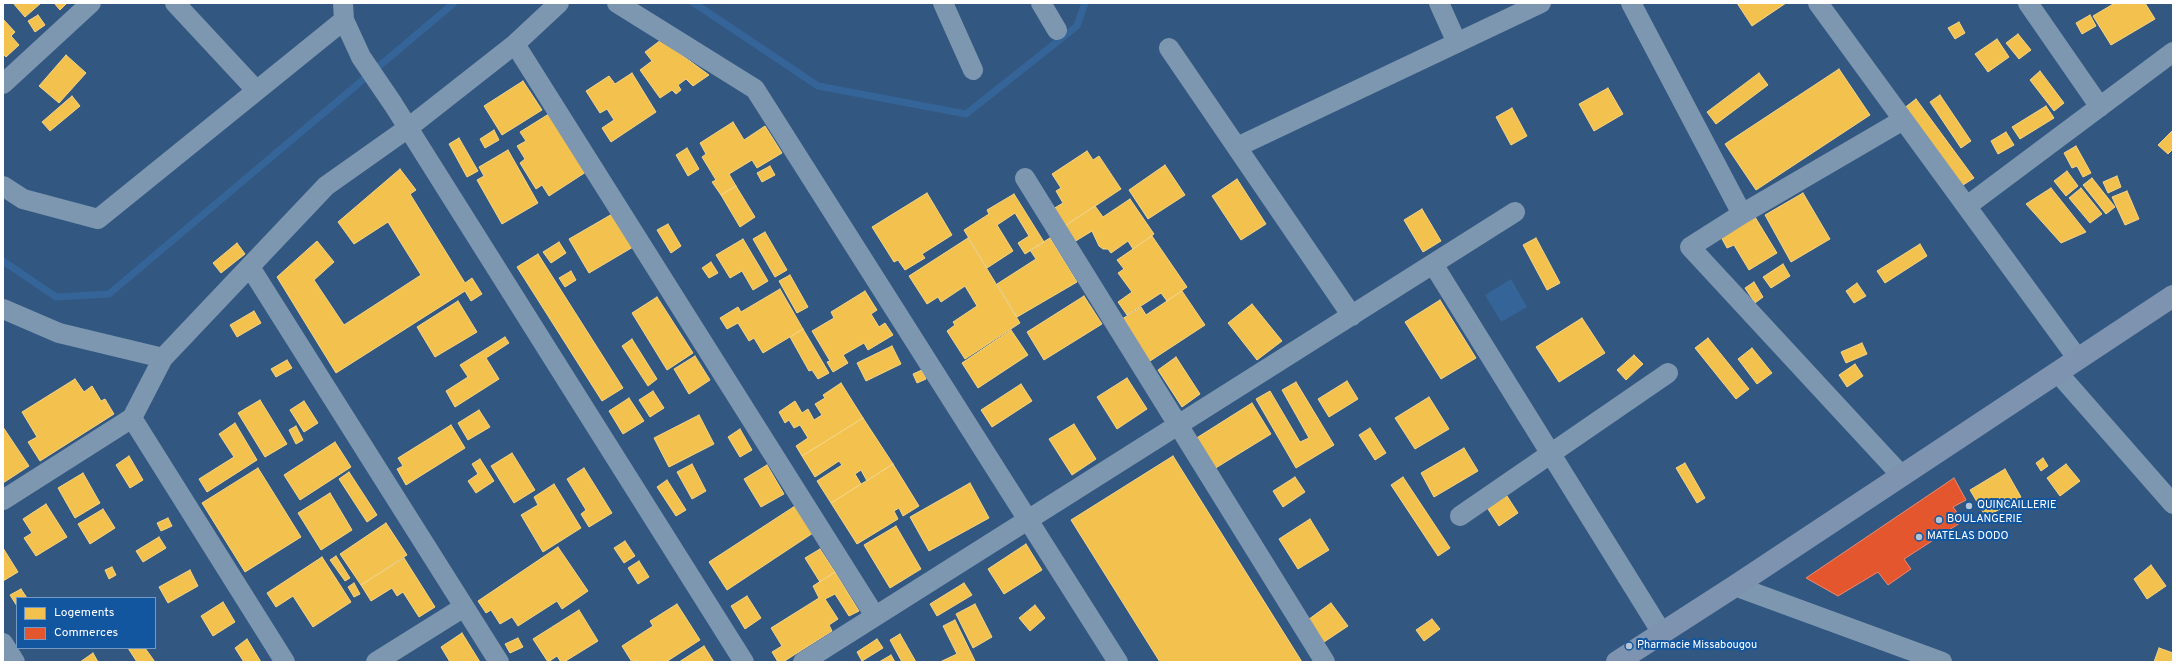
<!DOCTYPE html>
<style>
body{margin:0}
#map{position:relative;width:2176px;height:665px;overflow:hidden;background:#325780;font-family:Overpass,sans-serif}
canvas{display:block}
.frame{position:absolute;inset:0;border:4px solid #fff;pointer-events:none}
.legend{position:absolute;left:16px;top:597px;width:140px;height:52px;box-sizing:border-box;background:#1256a0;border:1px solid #719ac6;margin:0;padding:5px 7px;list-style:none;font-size:12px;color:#fff}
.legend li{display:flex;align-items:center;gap:8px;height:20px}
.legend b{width:20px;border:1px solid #719ac6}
</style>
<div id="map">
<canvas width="2176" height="665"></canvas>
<div class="frame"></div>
<ul class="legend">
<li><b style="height:11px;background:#f2c14e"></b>Logements</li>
<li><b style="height:11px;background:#e4572e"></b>Commerces</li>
</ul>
</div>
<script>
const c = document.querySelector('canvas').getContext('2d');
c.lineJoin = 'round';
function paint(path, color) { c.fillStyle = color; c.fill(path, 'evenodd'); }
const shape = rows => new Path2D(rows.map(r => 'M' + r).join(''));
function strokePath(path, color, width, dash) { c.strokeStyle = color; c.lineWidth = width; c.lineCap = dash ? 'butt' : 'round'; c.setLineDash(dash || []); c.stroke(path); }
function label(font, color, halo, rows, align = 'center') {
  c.font = font + ' Overpass,sans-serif'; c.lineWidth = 4; c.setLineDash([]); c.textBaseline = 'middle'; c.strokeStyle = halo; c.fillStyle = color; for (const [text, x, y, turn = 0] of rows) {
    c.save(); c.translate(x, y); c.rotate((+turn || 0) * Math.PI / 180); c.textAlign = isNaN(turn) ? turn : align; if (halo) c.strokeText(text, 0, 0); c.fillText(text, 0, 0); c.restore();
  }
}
paint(shape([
 [1511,279,1527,307,1501,322,1485,295]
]), '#356498');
const homes = shape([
 [13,3,41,3,25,17,13,3],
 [54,3,67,3,60,10,54,3],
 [1737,3,1786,3,1752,26,1737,3],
 [2115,3,2145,3,2155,19,2111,45,2093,16,2115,3],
 [38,15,45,25,35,32,28,21,38,15],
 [2090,15,2096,26,2082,34,2076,23,2090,15],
 [3,19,15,32,11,36,19,45,6,57,3,54,3,19],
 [1959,22,1965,33,1955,39,1948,28,1959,22],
 [2018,34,2031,50,2019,59,2006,43,2018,34],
 [1997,39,2009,57,1988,72,1975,54,1997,39],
 [661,40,709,75,693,86,686,79,678,85,681,90,676,94,672,90,660,98,640,70,652,61,645,52,661,40],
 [66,55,86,73,59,103,39,86,66,55],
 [1839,69,1870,115,1756,190,1725,144,1839,69],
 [2040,71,2064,103,2054,111,2030,80,2040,71],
 [632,73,656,112,611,142,602,128,614,120,607,109,600,113,586,91,609,76,615,84,632,73],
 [1759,73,1768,85,1716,124,1707,112,1759,73],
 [523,81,542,110,502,135,484,106,523,81],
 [1608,88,1623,114,1594,131,1579,104,1608,88],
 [1940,95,1971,141,1961,148,1930,102,1940,95],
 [72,96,80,106,50,131,42,122,72,96],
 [1916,99,1974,178,1960,187,1903,109,1916,99],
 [2046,106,2054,118,2020,139,2012,127,2046,106],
 [1512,108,1527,136,1511,145,1496,117,1512,108],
 [552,112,589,170,549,196,542,185,536,189,520,163,525,159,517,146,526,141,520,132,552,112],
 [733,122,744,140,765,126,782,153,757,168,752,160,729,174,736,186,721,195,712,182,716,180,702,157,706,154,700,143,733,122],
 [494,130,499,140,485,148,480,139,494,130],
 [2173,130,2173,149,2168,154,2158,145,2173,130],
 [2006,132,2014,145,1998,154,1991,141,2006,132],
 [459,138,478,171,467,177,449,144,459,138],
 [2076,146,2091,173,2083,177,2077,166,2072,168,2064,153,2076,146],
 [687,148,699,169,688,176,676,155,687,148],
 [508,150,538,203,502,224,477,180,484,176,479,167,508,150],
 [1087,151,1093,160,1099,156,1121,189,1059,230,1048,212,1063,203,1056,191,1061,188,1052,174,1087,151],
 [1165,165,1185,195,1148,219,1129,190,1165,165],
 [770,166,775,175,762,182,757,173,770,166],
 [400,169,416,190,410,194,465,283,472,278,482,294,471,301,465,291,336,373,277,277,317,241,334,262,314,280,344,325,421,275,388,222,354,244,338,222,400,169],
 [2067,171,2078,186,2066,196,2054,181,2067,171],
 [2117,176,2121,187,2108,193,2103,182,2117,176],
 [2092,178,2115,207,2106,214,2083,185,2092,178],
 [1237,179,1266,224,1241,240,1212,196,1237,179],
 [736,186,755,217,740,227,721,195,736,186],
 [2051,188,2086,232,2061,243,2026,204,2051,188],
 [2081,188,2102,214,2090,223,2069,198,2081,188],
 [2127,191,2139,219,2125,225,2112,197,2127,191],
 [927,193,952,235,922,254,925,258,905,270,898,260,894,262,872,227,927,193],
 [1803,193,1830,239,1791,262,1765,215,1803,193],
 [1014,194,1044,242,1025,254,1018,243,1029,236,1015,213,997,225,1013,251,987,268,964,230,989,214,987,210,1014,194],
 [1130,199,1154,234,1133,249,1128,241,1111,253,1108,249,1103,249,1099,246,1092,231,1074,242,1064,226,1095,206,1103,217,1130,199],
 [1422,209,1441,241,1423,252,1404,220,1422,209],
 [614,213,633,247,589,273,569,239,614,213],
 [1755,217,1777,253,1749,270,1734,245,1727,248,1721,237,1755,217],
 [668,224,681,246,671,253,657,230,668,224],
 [765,232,787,270,775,277,753,239,765,232],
 [1152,236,1187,287,1167,301,1161,293,1127,315,1118,302,1132,292,1118,273,1124,269,1117,260,1152,236],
 [968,238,1020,323,965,359,947,331,955,325,953,322,977,306,965,286,941,302,938,297,927,304,909,276,968,238],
 [1050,238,1077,282,1017,317,997,284,1036,259,1030,250,1050,238],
 [1536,238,1560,283,1547,290,1523,245,1536,238],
 [743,239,768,281,753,290,742,271,730,278,716,255,743,239],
 [559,242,566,253,551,263,543,252,559,242],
 [237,243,245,254,221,273,213,263,237,243],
 [1920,244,1927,256,1885,283,1877,271,1920,244],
 [538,254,623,388,602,401,517,267,538,254],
 [711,262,718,273,709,278,702,268,711,262],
 [1783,264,1790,276,1771,288,1763,277,1783,264],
 [571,271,576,280,565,287,559,278,571,271],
 [790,275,808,307,797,313,779,281,790,275],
 [1754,282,1763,297,1755,303,1745,288,1754,282],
 [1857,283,1866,296,1854,303,1846,291,1857,283],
 [780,289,803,329,763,353,754,338,749,341,738,323,727,329,720,318,738,307,741,312,780,289],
 [865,291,877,310,871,314,879,327,885,323,893,335,868,350,864,343,843,355,848,363,833,372,827,362,830,361,812,331,834,318,831,312,865,291],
 [1182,291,1205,325,1147,363,1119,321,1141,307,1146,315,1182,291],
 [1084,296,1102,324,1044,360,1027,332,1084,296],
 [657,297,693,353,667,370,632,313,657,297],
 [1440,300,1476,358,1441,379,1405,322,1440,300],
 [458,301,477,332,435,357,417,327,458,301],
 [1252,304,1282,341,1257,360,1228,323,1252,304],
 [254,311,261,323,237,337,230,325,254,311],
 [1582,318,1605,353,1559,382,1536,347,1582,318],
 [803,329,829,373,818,379,812,370,809,371,790,337,803,329],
 [1011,330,1028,355,978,388,962,363,1011,330],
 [505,337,509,343,486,358,499,379,455,407,446,391,468,377,460,365,505,337],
 [1708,338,1749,389,1736,399,1695,348,1708,338],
 [632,339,657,379,648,386,622,346,632,339],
 [1862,343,1867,354,1846,363,1841,352,1862,343],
 [892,346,901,364,866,381,857,363,892,346],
 [1752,348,1772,373,1757,384,1738,359,1752,348],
 [1634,355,1643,364,1626,380,1617,370,1634,355],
 [695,356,710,380,689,394,674,369,695,356],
 [1176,357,1200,394,1182,407,1158,370,1176,357],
 [287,360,292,368,276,377,271,369,287,360],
 [1855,364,1863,376,1847,387,1839,375,1855,364],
 [922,370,926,379,917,383,913,374,922,370],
 [1127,378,1147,409,1117,429,1097,397,1127,378],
 [75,379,84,392,92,386,101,401,105,399,114,414,40,461,28,442,37,437,22,412,75,379],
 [1347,381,1358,399,1329,417,1318,399,1347,381],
 [1296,382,1334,445,1296,468,1256,399,1270,391,1300,442,1309,438,1282,390,1296,382],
 [841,383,863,418,802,456,796,446,808,438,800,425,794,428,789,420,785,423,779,412,795,401,802,413,808,409,814,420,822,415,815,404,825,398,823,395,841,383],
 [1021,384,1032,401,992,427,981,410,1021,384],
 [653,391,664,408,650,417,639,400,653,391],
 [1429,397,1449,429,1415,449,1395,418,1429,397],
 [629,398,644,421,623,434,609,411,629,398],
 [260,400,287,444,265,457,238,413,260,400],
 [304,401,318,423,304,432,290,410,304,401],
 [1252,403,1271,434,1214,469,1195,439,1252,403],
 [479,410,490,427,468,440,458,423,479,410],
 [699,415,714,444,669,467,654,438,699,415],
 [863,418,893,464,867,481,861,470,855,474,861,484,831,503,817,481,842,465,839,461,815,477,802,456,863,418],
 [235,423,257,460,207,492,199,479,234,457,219,434,235,423],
 [1074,424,1096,459,1072,475,1049,439,1074,424],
 [451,425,465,448,406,485,397,469,403,466,398,458,451,425],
 [296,426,303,440,296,444,289,430,296,426],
 [3,427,29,466,3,483,3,427],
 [1370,428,1386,453,1375,460,1359,435,1370,428],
 [740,429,752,450,740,457,728,437,740,429],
 [335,442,351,467,300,500,284,475,335,442],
 [1464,448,1478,471,1434,497,1421,473,1464,448],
 [512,453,535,490,514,503,491,466,512,453],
 [129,456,143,480,130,488,116,465,129,456],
 [1173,456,1302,662,1160,662,1071,520,1173,456],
 [2043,458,2048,466,2041,471,2036,463,2043,458],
 [480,459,494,481,476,493,468,481,478,474,472,464,480,459],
 [1685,463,1705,498,1697,503,1676,468,1685,463],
 [692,464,706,491,692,499,677,472,692,464],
 [893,464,919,506,903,516,899,508,894,511,898,519,857,544,831,503,893,464],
 [2066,464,2080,481,2060,496,2047,478,2066,464],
 [767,465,784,494,761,507,744,479,767,465],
 [258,468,301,537,245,572,202,503,258,468],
 [584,468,612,513,589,527,581,514,586,510,567,479,584,468],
 [2005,469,2021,497,1986,517,1970,490,2005,469],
 [349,472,377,515,367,522,339,479,349,472],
 [83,473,100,503,75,518,58,488,83,473],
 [1295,477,1305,492,1283,507,1273,491,1295,477],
 [1403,477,1450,548,1438,556,1391,485,1403,477],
 [667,480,686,510,676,516,657,487,667,480],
 [970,483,989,518,929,551,910,517,970,483],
 [554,484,581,528,543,552,521,515,538,505,534,497,554,484],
 [330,493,352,530,321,550,298,513,330,493],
 [1505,493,1518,513,1499,526,1486,506,1505,493],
 [46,504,67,537,36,556,24,538,32,533,23,519,46,504],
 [795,506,813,533,727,590,709,562,795,506],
 [103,509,115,528,90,544,78,524,103,509],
 [168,518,172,526,161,531,157,523,168,518],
 [1310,519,1329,550,1298,569,1279,539,1310,519],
 [386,523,407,555,361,585,340,554,386,523],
 [896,526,921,569,890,588,864,545,896,526],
 [159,537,166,548,143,562,136,551,159,537],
 [625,541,635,556,624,563,614,548,625,541],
 [1026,544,1042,570,1004,594,988,569,1026,544],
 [558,547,588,591,562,609,557,601,518,626,512,617,500,624,491,610,486,613,478,601,558,547],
 [3,548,18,572,3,581,3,548],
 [820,549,835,572,820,582,805,558,820,549],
 [336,556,350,578,345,581,330,560,336,556],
 [322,557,351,602,313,627,293,596,276,607,267,593,322,557],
 [404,558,435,607,419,617,403,592,397,596,392,588,371,601,361,585,404,558],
 [639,561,649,577,638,584,628,568,639,561],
 [2151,565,2166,586,2147,599,2134,579,2151,565],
 [112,567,116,575,109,579,105,570,112,567],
 [190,570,198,586,168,603,159,587,190,570],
 [835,572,859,611,849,616,835,594,825,599,838,619,829,625,832,631,783,662,778,662,772,652,782,646,771,628,819,598,813,586,835,572],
 [354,583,360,594,354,597,348,587,354,583],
 [964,583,972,595,937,616,930,604,964,583],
 [21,589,27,598,17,598,17,606,10,595,21,589],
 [747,596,761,618,745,629,731,606,747,596],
 [223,602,235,622,213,636,201,616,223,602],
 [1331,603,1348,626,1321,644,1305,622,1331,603],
 [677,604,700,640,666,662,639,662,638,660,632,662,622,646,653,626,650,621,677,604],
 [975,604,992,637,973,648,956,614,975,604],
 [1035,605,1045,618,1030,631,1019,618,1035,605],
 [579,610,598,641,564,662,561,662,557,656,548,662,533,639,579,610],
 [1432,619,1440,629,1424,641,1416,630,1432,619],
 [955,620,975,661,973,662,940,662,957,654,943,626,955,620],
 [462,633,480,662,450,662,441,647,462,633],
 [900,634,916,662,902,662,890,640,900,634],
 [518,638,523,647,510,653,505,644,518,638],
 [247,639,261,662,244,662,235,648,247,639],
 [877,639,883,648,862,661,857,652,877,639],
 [704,646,714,662,679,662,704,646],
 [128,648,145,648,155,662,137,662,128,648],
 [2159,648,2173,653,2173,662,2154,662,2159,648],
 [93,653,98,662,80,662,93,653],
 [891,655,895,662,879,662,891,655]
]);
paint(homes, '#f2c14e');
strokePath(homes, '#f6d483', 1);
const shops = shape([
 [1954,478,1966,500,1953,507,1963,521,1904,559,1911,569,1888,585,1878,572,1838,596,1806,578,1954,478]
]);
paint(shops, '#e4572e');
strokePath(shops, '#ec896d', 1);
strokePath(shape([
 [694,3,818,86,966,114,1077,26,1085,3],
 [3,261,56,297,109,294,454,3]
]), '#356498', 7);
strokePath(shape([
 [175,3,256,90],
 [343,3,344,20,361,57,393,104,744,662],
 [617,3,755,89,1118,662],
 [943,3,973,70],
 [1041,3,1057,30],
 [1439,3,1457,43],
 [1631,3,1742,214],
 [1818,3,2078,359],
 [2028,3,2100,107],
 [515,44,875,616],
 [1169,48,1352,316],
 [3,84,91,3],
 [1237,147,1541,3],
 [1025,178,1325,662],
 [3,186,23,199,98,219,344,20],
 [1967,206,2173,52],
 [1433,264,1662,633],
 [250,267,499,662],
 [3,309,59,333,163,358],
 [2058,373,2173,504],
 [132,418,285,662],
 [1902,476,1690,247,1742,214,1903,120],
 [3,500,132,418,163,358,326,186,408,128,515,44,559,3],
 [1460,516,1668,373],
 [1735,586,1942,662],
 [3,643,15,662],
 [376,662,464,607],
 [803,662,1515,212]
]), '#7e97b0', 20);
strokePath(shape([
 [1617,662,1735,586,2173,296]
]), '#7d93af', 22);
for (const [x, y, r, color] of [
 [1969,506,4,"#b7c4d3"],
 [1939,520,4,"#b7c4d3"],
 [1919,537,4,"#b7c4d3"],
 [1629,646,4,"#b7c4d3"]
]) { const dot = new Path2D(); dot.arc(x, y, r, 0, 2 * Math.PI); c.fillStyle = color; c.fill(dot); strokePath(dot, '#1256a0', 1.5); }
label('11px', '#fff', '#1256a0', [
 ["QUINCAILLERIE",1977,506],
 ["BOULANGERIE",1947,520],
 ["MATELAS DODO",1927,537],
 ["Pharmacie Missabougou",1637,646]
], 'left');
</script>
